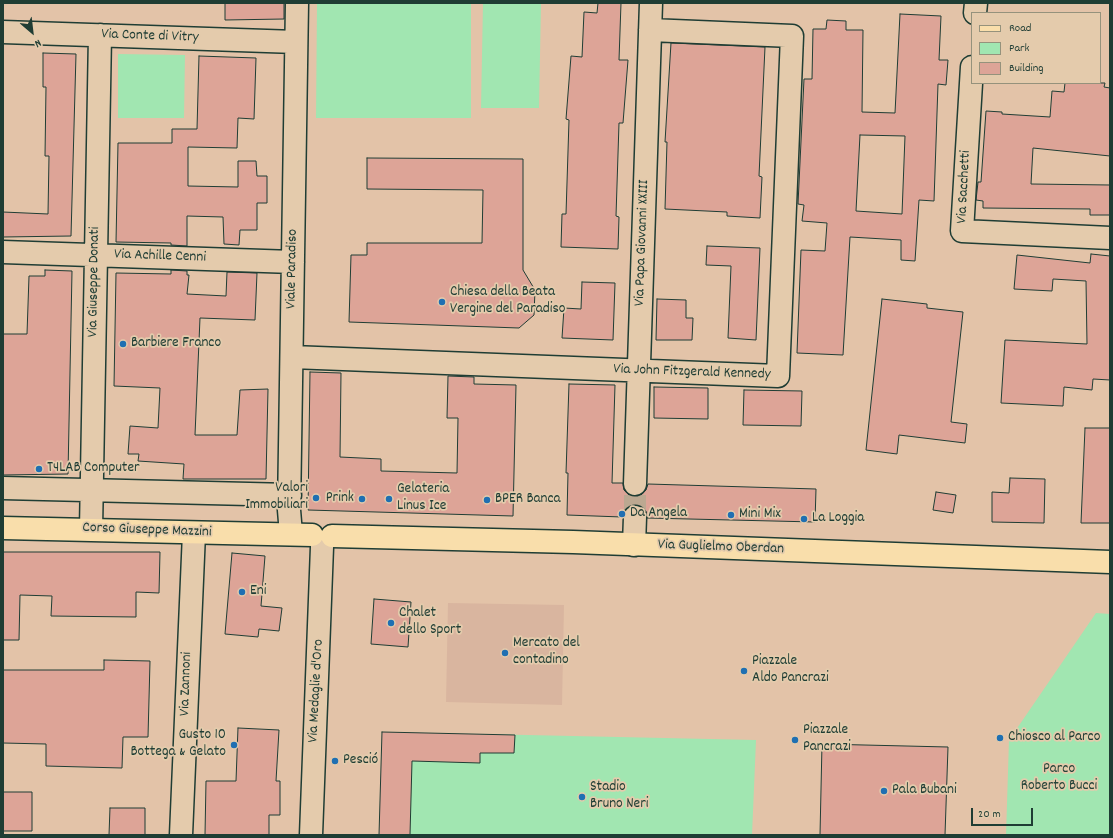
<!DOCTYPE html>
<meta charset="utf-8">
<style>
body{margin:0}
#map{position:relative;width:1113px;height:838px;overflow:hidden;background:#e3c3a8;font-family:Dekko,sans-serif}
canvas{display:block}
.frame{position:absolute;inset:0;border:4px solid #1f3d34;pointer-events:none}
.legend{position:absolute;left:971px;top:12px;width:130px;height:72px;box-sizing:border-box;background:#e4cbac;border:1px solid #95927c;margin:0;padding:5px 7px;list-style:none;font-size:12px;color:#1f3d34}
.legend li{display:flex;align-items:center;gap:8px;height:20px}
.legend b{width:20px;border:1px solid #95927c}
.north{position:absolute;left:12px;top:12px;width:40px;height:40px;-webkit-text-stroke:3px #e4cbac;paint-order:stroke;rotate:152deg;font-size:11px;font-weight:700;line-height:16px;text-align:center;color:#1f3d34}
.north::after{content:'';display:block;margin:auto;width:14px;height:18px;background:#1f3d34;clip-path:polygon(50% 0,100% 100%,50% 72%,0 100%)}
.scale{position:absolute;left:971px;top:808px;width:62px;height:18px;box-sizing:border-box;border:2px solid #1f3d34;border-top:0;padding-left:5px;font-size:12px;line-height:14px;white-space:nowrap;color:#1f3d34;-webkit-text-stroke:3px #e4cbac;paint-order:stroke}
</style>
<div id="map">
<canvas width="1113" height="838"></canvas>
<div class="frame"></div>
<ul class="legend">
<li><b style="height:5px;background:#f9deab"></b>Road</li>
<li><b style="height:11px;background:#a1e6b1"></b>Park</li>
<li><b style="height:11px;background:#dda497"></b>Building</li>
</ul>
<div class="north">N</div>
<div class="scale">20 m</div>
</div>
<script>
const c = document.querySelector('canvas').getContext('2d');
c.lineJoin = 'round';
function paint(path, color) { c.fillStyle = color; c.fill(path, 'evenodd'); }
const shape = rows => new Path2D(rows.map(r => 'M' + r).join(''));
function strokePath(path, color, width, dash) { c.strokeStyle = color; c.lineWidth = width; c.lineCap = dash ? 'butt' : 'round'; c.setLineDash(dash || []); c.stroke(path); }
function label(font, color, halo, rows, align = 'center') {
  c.font = font + ' Dekko,sans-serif'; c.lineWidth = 3.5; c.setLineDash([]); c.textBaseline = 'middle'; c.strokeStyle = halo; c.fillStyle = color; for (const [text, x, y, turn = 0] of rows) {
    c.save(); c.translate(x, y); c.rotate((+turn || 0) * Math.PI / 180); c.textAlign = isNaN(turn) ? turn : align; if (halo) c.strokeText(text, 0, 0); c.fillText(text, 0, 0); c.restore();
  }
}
paint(shape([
 [448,603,564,605,562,705,446,702]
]), '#d9b59f');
paint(shape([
 [317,3,471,3,471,118,316,118],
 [483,3,541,3,539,108,481,108],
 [118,54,185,55,184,118,118,118],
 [1096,613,1110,614,1110,835,1006,835,1009,740],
 [481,734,756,740,752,835,410,835,412,755,480,763]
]), '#a1e6b1');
const building = shape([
 [225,3,284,3,284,19,225,20,225,3],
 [598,3,621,3,619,60,628,60,623,123,619,123,616,216,619,217,618,249,561,247,562,214,566,214,569,120,566,119,571,56,582,57,584,12,597,13,598,3],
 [900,14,941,16,939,60,948,60,946,85,938,84,934,201,919,200,915,261,901,260,901,240,850,237,843,355,797,353,801,250,825,251,827,223,802,221,804,205,798,204,804,79,812,79,813,29,826,29,827,20,846,21,846,30,863,30,862,112,895,113,900,14],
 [860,135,905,136,902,214,856,211,860,135],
 [671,43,765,47,759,176,762,177,760,218,727,216,727,212,665,209,667,142,665,142,671,43],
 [43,53,76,54,71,236,3,237,3,212,48,214,49,156,45,156,46,87,43,87,43,53],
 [199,56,256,58,254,119,238,118,237,148,188,147,188,186,238,187,238,161,256,161,257,176,267,176,267,203,257,203,257,230,240,230,239,245,224,244,223,217,187,216,187,246,171,245,171,243,116,242,118,143,172,143,172,129,197,129,199,56],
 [1065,83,1105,83,1104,87,1110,88,1110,156,1033,148,1031,184,1110,185,1110,215,1090,215,1090,209,983,208,983,201,976,200,978,182,981,182,986,111,1002,112,1002,114,1050,117,1052,91,1064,92,1065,83],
 [367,158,523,159,523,270,535,290,534,315,519,328,349,322,351,255,367,255,367,243,482,243,483,190,367,189,367,158],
 [707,246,760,248,756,340,728,338,731,266,706,265,707,246],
 [1091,254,1110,256,1110,380,1093,379,1092,390,1064,387,1063,406,1001,403,1005,340,1087,344,1086,281,1053,279,1052,291,1014,289,1017,255,1090,263,1091,254],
 [45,270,72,271,68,474,3,475,3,334,27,334,29,276,45,276,45,270],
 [171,270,187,271,187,275,189,275,187,294,226,296,227,272,257,273,255,320,200,318,195,435,237,435,240,390,268,389,266,479,183,479,184,464,138,461,139,454,128,454,130,426,158,428,160,388,114,386,116,273,171,274,171,270],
 [582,282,615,283,613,340,562,338,564,308,581,309,582,282],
 [657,299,686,300,686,318,693,318,692,340,656,340,657,299],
 [882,299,927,304,927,308,963,312,951,422,967,424,965,443,899,435,897,454,866,450,882,299],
 [310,372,341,373,340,457,381,459,381,471,457,473,458,418,447,418,448,376,474,377,474,384,516,385,513,516,308,510,310,372],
 [569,384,615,385,612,483,623,483,624,490,629,495,635,496,641,495,646,490,648,484,816,489,815,522,647,518,646,511,641,506,636,505,629,506,624,511,622,517,567,515,568,473,566,473,569,384],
 [654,387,708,388,708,419,654,418,654,387],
 [744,390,802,391,801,426,743,425,744,390],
 [1085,428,1110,428,1110,523,1081,523,1085,428],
 [1010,478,1045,479,1044,523,992,522,992,492,1009,493,1010,478],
 [936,492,956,495,953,513,933,510,936,492],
 [3,552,160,552,159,593,136,592,136,617,51,616,52,596,20,595,19,640,3,640,3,552],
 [232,553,265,556,261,606,282,608,279,631,259,629,258,637,225,634,232,553],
 [374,599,411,602,408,647,371,644,374,599],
 [104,660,150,661,148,737,123,737,122,768,46,766,46,744,3,743,3,670,104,670,104,660],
 [238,728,279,730,276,781,280,781,280,815,269,815,269,835,205,835,206,781,236,781,238,728],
 [382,732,515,735,514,753,480,753,480,763,412,761,410,835,379,835,382,732],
 [822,744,948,747,945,835,820,835,822,744],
 [3,792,32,792,32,831,3,831,3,792],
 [110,808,145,808,145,835,109,835,110,808]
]);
paint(building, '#dda497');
strokePath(building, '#1f3d34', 1);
strokePath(shape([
 [635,517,635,484]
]), '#bca891', 22, [22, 11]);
const minor = shape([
 [975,13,976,3],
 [3,32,296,42],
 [972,67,962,231,1110,238],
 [3,252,293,262],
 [292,357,778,376,792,36,650,30],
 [635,484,651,3],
 [3,488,290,495],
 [91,529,100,35],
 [291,534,289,510,297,3],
 [634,545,635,517],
 [181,835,194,533],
 [311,835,322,547]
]);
const major = shape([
 [3,528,312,535],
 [332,536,573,542,1110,562]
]);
strokePath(minor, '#1f3d34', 25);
strokePath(major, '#1f3d34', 25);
strokePath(minor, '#e4cbac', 22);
strokePath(major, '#f9deab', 22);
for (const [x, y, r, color] of [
 [442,302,4,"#1f6fb2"],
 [123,344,4,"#1f6fb2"],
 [39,469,4,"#1f6fb2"],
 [316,498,4,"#1f6fb2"],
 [362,499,4,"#1f6fb2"],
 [389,499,4,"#1f6fb2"],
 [487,500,4,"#1f6fb2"],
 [622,514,4,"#1f6fb2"],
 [731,515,4,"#1f6fb2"],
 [804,519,4,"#1f6fb2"],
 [242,592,4,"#1f6fb2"],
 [391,623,4,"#1f6fb2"],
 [505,653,4,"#1f6fb2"],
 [744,671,4,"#1f6fb2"],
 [1000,738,4,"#1f6fb2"],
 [795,740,4,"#1f6fb2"],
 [234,745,4,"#1f6fb2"],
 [335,761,4,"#1f6fb2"],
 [884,791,4,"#1f6fb2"],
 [582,797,4,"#1f6fb2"]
]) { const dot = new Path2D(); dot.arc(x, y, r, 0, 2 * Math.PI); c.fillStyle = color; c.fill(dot); strokePath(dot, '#e4cbac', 1.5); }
label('15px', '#1f3d34', '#e4cbac', [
 ["Via Conte di Vitry",150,37,2],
 ["Via Sacchetti",965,187,-87],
 ["Via Papa Giovanni XXIII",643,243,-88],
 ["Via Achille Cenni",160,257,2],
 ["Viale Paradiso",293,269,-89],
 ["Via Giuseppe Donati",95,282,-89],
 ["Via John Fitzgerald Kennedy",692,373,2],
 ["Corso Giuseppe Mazzini",147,531,2],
 ["Via Guglielmo Oberdan",721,548,2],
 ["Via Zannoni",187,684,-88],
 ["Via Medaglie d'Oro",317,691,-87]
]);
label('15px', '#1f3d34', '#e4cbac', [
 ["Chiesa della Beata",450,293],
 ["Vergine del Paradiso",450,310],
 ["Barbiere Franco",131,344],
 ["T4LAB Computer",47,469],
 ["Valori",308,489,"right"],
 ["Immobiliari",308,506,"right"],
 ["Gelateria",397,490],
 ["Linus Ice",397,507],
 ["Prink",354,499,"right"],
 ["BPER Banca",495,500],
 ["Da Angela",630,514],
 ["Mini Mix",739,515],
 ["La Loggia",812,519],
 ["Eni",250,592],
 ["Chalet",399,614],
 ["dello Sport",399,631],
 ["Mercato del",513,644],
 ["contadino",513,661],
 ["Piazzale",752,662],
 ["Aldo Pancrazi",752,679],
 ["Piazzale",803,731],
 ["Pancrazi",803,748],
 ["Gusto 10",226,736,"right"],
 ["Bottega & Gelato",226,753,"right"],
 ["Chiosco al Parco",1008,738],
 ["Pesció",343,761],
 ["Stadio",590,788],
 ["Bruno Neri",590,805],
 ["Pala Bubani",892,791]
], 'left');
label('15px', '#26453a', '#e4cbac', [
 ["Parco",1059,770],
 ["Roberto Bucci",1059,787]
]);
</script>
